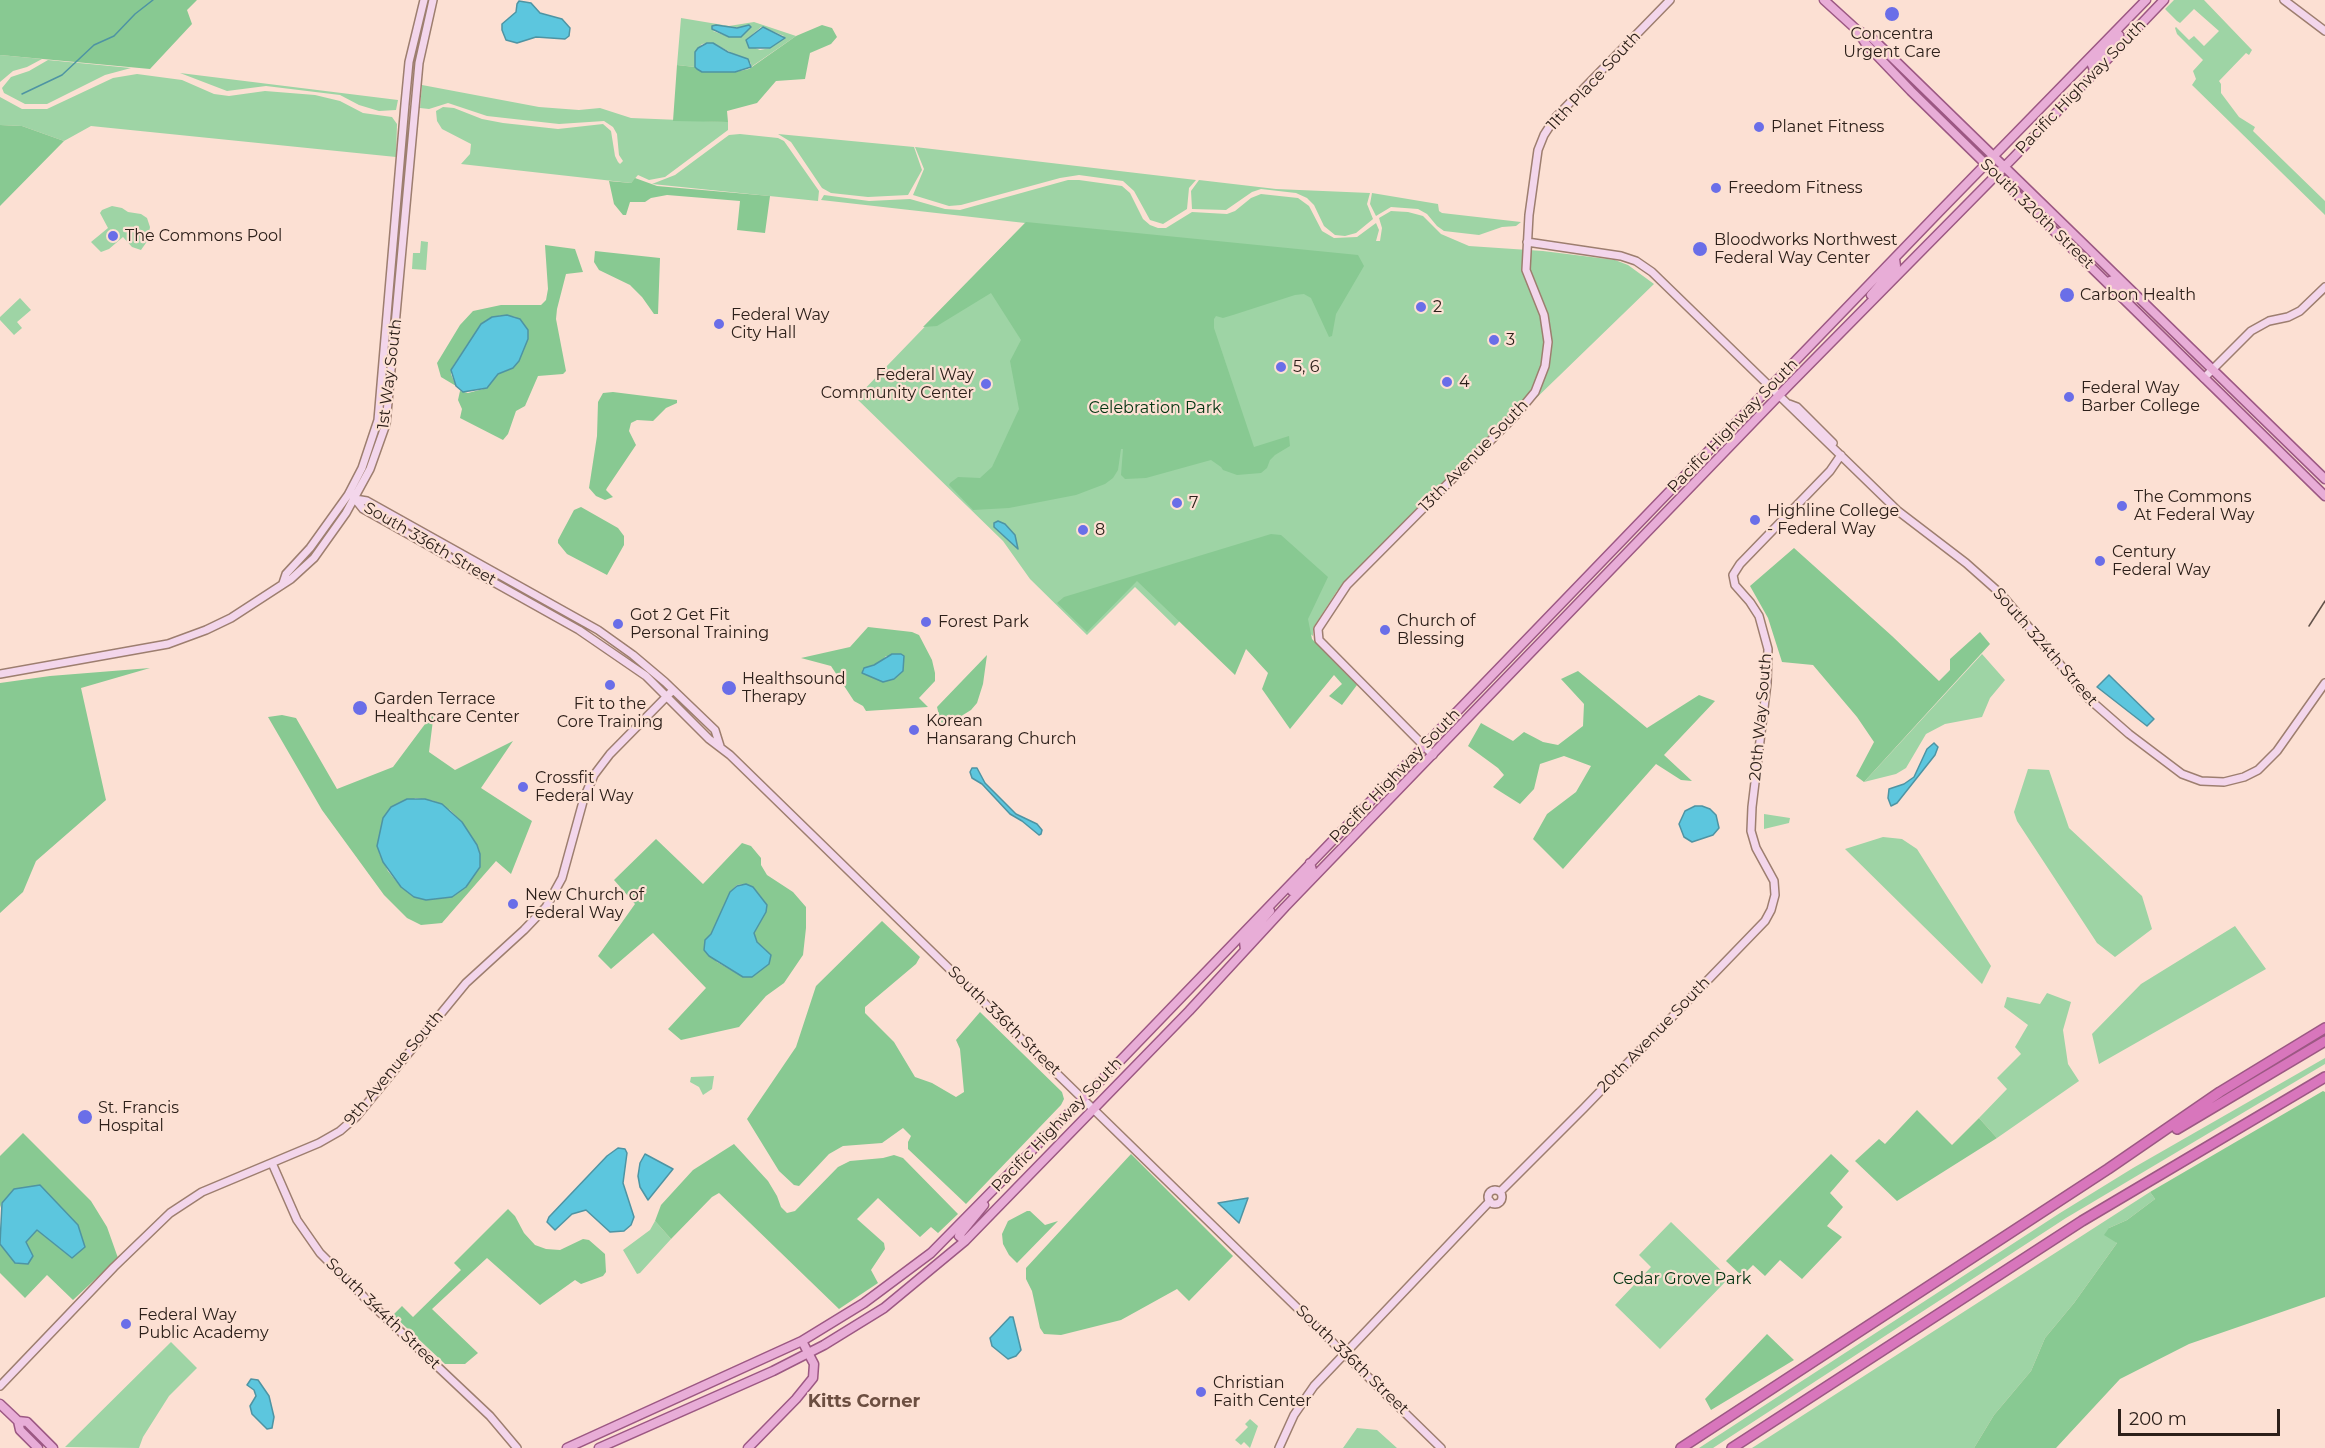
<!DOCTYPE html>
<style>
body{margin:0}
#map{position:relative;width:2325px;height:1448px;overflow:hidden;background:#fce0d3;font-family:Montserrat,sans-serif}
canvas{display:block}
.scale{position:absolute;left:2118px;top:1409px;width:162px;height:27px;box-sizing:border-box;border:3px solid #2d201a;border-top:0;padding-left:8px;font-size:18px;line-height:21px;white-space:nowrap;color:#2d201a;-webkit-text-stroke:4px #fce0d3;paint-order:stroke}
</style>
<div id="map">
<canvas width="2325" height="1448"></canvas>
<div class="scale">200 m</div>
</div>
<script>
const c = document.querySelector('canvas').getContext('2d');
c.lineJoin = 'round';
function paint(path, color) { c.fillStyle = color; c.fill(path, 'evenodd'); }
const shape = rows => new Path2D(rows.map(r => 'M' + r).join(''));
function strokePath(path, color, width, dash) { c.strokeStyle = color; c.lineWidth = width; c.lineCap = dash ? 'butt' : 'round'; c.setLineDash(dash || []); c.stroke(path); }
function label(font, color, halo, rows, align = 'center') {
  c.font = font + ' Montserrat,sans-serif'; c.lineWidth = 4.5; c.setLineDash([]); c.textBaseline = 'middle'; c.strokeStyle = halo; c.fillStyle = color; for (const [text, x, y, turn = 0] of rows) {
    c.save(); c.translate(x, y); c.rotate((+turn || 0) * Math.PI / 180); c.textAlign = isNaN(turn) ? turn : align; if (halo) c.strokeText(text, 0, 0); c.fillText(text, 0, 0); c.restore();
  }
}
paint(shape([
 [2174,0,2204,0,2252,50,2249,55,2246,53,2219,81,2221,84,2221,93,2239,117,2255,127,2253,131,2325,201,2325,215,2192,85,2196,79,2193,71,2203,60,2177,34,2175,28,2176,27,2189,40,2194,36,2204,46,2219,31,2194,9,2180,23,2177,21,2165,9],
 [681,18,729,26,754,22,796,36,751,67,751,63,713,43,708,43,702,44,695,52,695,67,677,65],
 [721,25,729,27,751,27,741,37,729,37,713,31],
 [761,27,763,27,784,36,770,48,760,50,748,45,746,40],
 [0,55,42,59,27,67,13,71,0,82],
 [48,60,131,68,105,75,47,104,25,104,4,93,2,88,11,77,29,71],
 [180,73,398,100,396,110,379,111,359,105,340,95,266,86,227,91],
 [137,74,182,80,214,94,229,96,265,91,315,95,340,101,363,113,392,117,397,124,396,157,91,126,64,141,22,126,0,125,0,97,22,109,47,109,113,78],
 [422,85,539,107,579,110,600,108,631,118,728,122,728,130,665,177,649,180,638,175,631,183,461,164,470,154,471,144,442,129,437,121,436,111,443,107,454,108,482,119,503,123,558,129,603,124,611,131,615,156,618,162,620,164,623,161,619,155,617,134,613,127,604,121,559,124,487,116,448,103,429,109,420,108],
 [740,134,778,138,784,141,819,191,818,201,652,184,675,175,729,135],
 [778,134,914,147,922,170,908,195,868,197,831,193,822,188,791,142],
 [915,147,1196,180,1189,188,1187,209,1163,224,1150,220,1134,191,1123,181,1079,175,1060,178,961,205,949,206,913,195,924,169],
 [1068,180,1079,180,1122,186,1130,193,1143,219,1150,225,1158,228,1166,228,1192,212,1227,214,1235,211,1251,198,1261,194,1298,198,1309,206,1322,231,1334,238,1357,237,1376,223,1379,230,1376,241,1380,241,1382,228,1379,218,1391,211,1408,212,1423,216,1441,234,1469,246,1543,251,1615,260,1628,265,1654,284,1337,591,1313,628,1313,636,1287,616,1224,574,1175,626,1135,587,1087,635,1030,579,1003,541,856,398,1025,223,821,200,824,195,869,201,910,199,945,209,960,210],
 [1199,180,1276,189,1370,193,1367,204,1373,219,1356,233,1345,236,1335,235,1324,226,1314,205,1307,198,1296,193,1261,189,1252,192,1226,210,1192,209,1191,191],
 [1372,193,1438,204,1439,211,1442,213,1521,222,1516,226,1502,227,1479,235,1444,231,1437,226,1427,214,1418,209,1391,207,1376,216,1370,204],
 [112,206,122,208,128,212,141,214,147,218,150,227,148,240,141,250,132,247,123,237,109,249,101,252,91,242,108,228,100,213,102,210],
 [421,241,428,242,426,270,412,269,413,253,420,253],
 [20,298,31,310,17,322,22,328,14,335,0,320,0,317],
 [1982,654,2005,680,1990,698,1982,717,1945,724,1926,734,1906,768,1896,774,1864,782],
 [2028,769,2049,770,2069,828,2142,896,2152,929,2115,957,2097,943,2017,821,2014,812],
 [1764,814,1790,818,1789,823,1764,829],
 [1883,837,1902,839,1917,849,1991,966,1982,984,1845,849],
 [2235,926,2266,969,2099,1064,2092,1034,2141,984],
 [2047,993,2071,1002,2063,1030,2068,1064,2079,1081,1997,1138,1979,1118,2007,1089,1997,1078,2021,1054,2015,1047,2028,1025,2004,1007,2007,997,2040,1004],
 [2325,1058,2325,1064,2066,1218,1713,1448,1699,1448,2060,1213,2133,1168],
 [714,1076,712,1089,703,1095,699,1087,690,1082,691,1077],
 [2150,1192,2155,1199,2127,1220,2109,1228,2117,1243,2074,1303,2045,1338,2031,1371,1994,1415,1974,1448,1752,1448],
 [655,1221,671,1239,640,1273,637,1274,623,1250,650,1230],
 [1671,1222,1729,1278,1660,1349,1615,1305,1651,1267,1639,1255],
 [171,1342,197,1368,169,1396,143,1437,139,1448,65,1447],
 [1250,1419,1258,1426,1250,1448,1244,1442,1241,1445,1235,1440,1248,1427,1245,1424],
 [1357,1428,1377,1430,1397,1448,1343,1448]
]), '#9ed4a5');
paint(shape([
 [0,0,197,0,187,10,192,24,150,69,0,55],
 [822,25,832,28,837,37,831,44,810,53,805,79,776,81,757,103,727,111,728,122,673,121,677,65,695,67,703,72,735,72,749,69,796,36],
 [0,125,22,126,64,141,0,206],
 [635,178,657,186,770,196,765,233,737,230,740,201,667,195,651,198,645,202,630,202,626,215,623,215,614,204,609,181,631,183],
 [1026,222,1358,255,1364,266,1336,314,1332,336,1329,337,1311,298,1304,294,1295,295,1233,315,1223,318,1216,316,1214,319,1214,328,1254,447,1289,436,1290,446,1275,455,1270,460,1267,468,1261,473,1237,475,1223,470,1221,467,1211,460,1146,478,1125,479,1121,475,1123,449,1121,449,1118,470,1113,478,1105,484,1076,495,1009,508,973,510,949,485,950,483,958,477,980,478,992,467,1019,409,1010,361,1021,340,991,293,937,326,923,327],
 [545,245,575,249,583,272,566,274,557,309,556,319,566,371,563,374,538,376,525,406,516,411,508,434,503,440,460,418,462,409,458,400,460,391,468,393,487,388,498,374,517,363,528,339,516,317,502,315,488,319,481,324,453,366,451,374,456,386,441,377,437,363,460,325,473,311,501,305,541,305,546,300,548,289],
 [595,251,660,258,658,314,654,314,642,297,630,285,599,270,594,262],
 [613,392,677,400,677,403,666,408,653,421,637,420,631,423,629,431,636,445,607,488,606,490,613,497,605,500,596,496,589,488,597,436,598,402,603,393],
 [581,507,618,528,624,536,624,545,607,575,567,554,558,543,558,540,574,510],
 [1271,534,1281,535,1328,577,1308,619,1312,639,1357,685,1342,705,1329,696,1342,684,1334,675,1290,729,1262,689,1268,673,1246,649,1235,675,1137,581,1087,632,1057,603,1064,597],
 [1794,548,1892,636,1939,681,1950,670,1950,659,1980,632,1990,644,1864,782,1856,776,1874,742,1857,717,1813,665,1782,662,1768,618,1750,586],
 [868,627,912,632,919,635,932,660,935,673,935,681,919,698,928,707,866,711,863,706,854,701,831,666,801,658,850,647],
 [886,656,903,660,904,666,862,670,881,662],
 [987,655,983,684,977,703,971,710,942,728,937,707],
 [150,668,81,688,106,800,36,861,23,892,0,913,0,683,50,676],
 [1578,671,1647,728,1699,695,1715,701,1664,755,1692,781,1681,780,1656,764,1563,869,1533,839,1547,814,1576,792,1591,766,1564,756,1540,764,1534,789,1520,804,1493,787,1504,775,1498,768,1468,746,1481,723,1513,741,1524,732,1543,742,1558,745,1583,726,1584,704,1561,679],
 [434,712,429,752,455,770,513,741,481,788,532,821,511,874,496,861,442,923,421,925,407,918,384,895,322,810,268,717,282,715,296,718,337,789,393,767],
 [415,798,434,801,450,810,462,822,480,867,466,887,452,897,426,900,414,897,401,887,388,871,379,853],
 [656,839,703,884,742,843,751,846,761,858,761,865,767,875,793,892,806,907,806,928,803,955,784,983,766,996,739,1027,681,1040,668,1029,706,988,653,933,611,969,598,956,635,904,614,880],
 [746,884,762,919,754,933,757,942,766,950,743,977,717,962,705,940,711,934,730,892,737,885],
 [882,921,920,957,916,964,865,1007,865,1013,894,1042,915,1077,932,1083,956,1097,964,1092,960,1049,956,1040,980,1012,1062,1092,1064,1099,1061,1105,966,1204,908,1149,908,1142,911,1136,903,1128,882,1143,843,1146,829,1154,799,1186,794,1185,779,1171,747,1119,796,1047,816,986],
 [2323,1091,2325,1092,2325,1297,2189,1344,2120,1379,2056,1448,1974,1448,1994,1415,2031,1371,2045,1338,2074,1303,2117,1243,2104,1235,2109,1228,2127,1220,2155,1199,2150,1192],
 [1917,1110,1952,1145,1979,1118,1997,1138,1897,1201,1855,1161,1879,1139,1885,1144],
 [23,1133,91,1201,107,1227,118,1258,73,1300,47,1275,25,1298,0,1273,0,1244,15,1263,27,1264,33,1256,26,1242,37,1230,72,1258,85,1246,2,1202,0,1208,0,1156],
 [734,1144,768,1181,777,1196,781,1207,787,1213,795,1211,838,1167,850,1161,883,1158,894,1155,903,1158,958,1214,938,1233,931,1227,920,1237,878,1198,857,1219,884,1243,885,1249,871,1270,878,1283,839,1309,719,1193,712,1197,671,1239,655,1221,661,1205,693,1170],
 [1131,1154,1233,1256,1189,1301,1177,1289,1121,1320,1061,1335,1044,1334,1040,1328,1032,1291,1026,1279,1026,1268],
 [1831,1154,1849,1171,1830,1193,1843,1207,1827,1226,1842,1237,1802,1279,1780,1260,1765,1276,1753,1265,1742,1276,1726,1261],
 [508,1209,515,1216,524,1233,535,1245,546,1249,560,1250,583,1239,589,1240,605,1254,606,1272,603,1276,581,1284,575,1280,540,1305,487,1258,432,1309,478,1353,465,1364,445,1364,393,1315,402,1306,413,1317,461,1270,454,1263],
 [1027,1211,1030,1211,1045,1225,1058,1221,1017,1263,1009,1255,1003,1244,1002,1234,1008,1221],
 [1767,1334,1794,1360,1711,1410,1705,1399]
]), '#88c992');
const water = shape([
 [519,1,531,3,540,13,562,19,570,28,569,36,565,39,536,37,517,43,506,40,502,30,502,24,516,12,517,4,519,1],
 [716,25,737,28,749,25,751,27,741,37,729,37,712,29,712,26,716,25],
 [763,27,785,38,770,48,749,48,746,40,763,27],
 [707,43,713,43,728,52,748,59,751,67,735,72,702,72,697,69,695,67,695,52,698,48,707,43],
 [507,315,520,319,528,330,528,339,519,361,513,368,498,374,487,388,463,392,456,386,451,370,481,324,492,317,507,315],
 [998,521,1005,524,1015,535,1018,549,994,527,994,523,998,521],
 [892,654,901,654,904,656,903,671,894,679,883,682,862,673,864,668,874,665,892,654],
 [2109,675,2154,719,2147,726,2097,687,2109,675],
 [1934,743,1938,747,1935,755,1897,803,1891,806,1888,798,1889,789,1904,784,1914,777,1927,749,1934,743],
 [972,768,977,768,985,783,1016,814,1037,824,1042,830,1041,834,1039,835,1022,821,1010,814,982,784,972,778,970,772,972,768],
 [407,799,425,799,442,804,462,822,477,845,480,854,480,867,466,887,452,897,426,900,414,897,401,887,383,862,377,846,383,818,391,807,407,799],
 [1695,806,1702,806,1710,809,1716,815,1719,828,1713,835,1692,842,1684,837,1679,824,1685,811,1695,806],
 [746,884,753,887,767,905,766,912,754,933,757,942,771,955,769,964,752,977,743,977,709,956,704,950,705,940,711,934,730,892,737,886,746,884],
 [618,1148,625,1149,627,1153,623,1183,634,1217,631,1225,624,1231,610,1232,586,1210,572,1214,555,1230,547,1222,549,1217,607,1156,618,1148],
 [645,1154,673,1169,648,1200,640,1187,638,1176,640,1163,645,1154],
 [40,1185,78,1225,85,1247,72,1258,37,1230,26,1242,33,1256,28,1264,15,1263,0,1244,2,1203,14,1189,40,1185],
 [1248,1198,1239,1223,1218,1203,1248,1198],
 [1010,1317,1013,1317,1021,1350,1016,1356,1008,1359,992,1346,990,1338,1010,1317],
 [251,1379,258,1380,269,1396,274,1417,272,1428,267,1429,252,1414,250,1406,256,1396,254,1390,247,1385,251,1379]
]);
paint(water, '#5cc6de');
strokePath(water, '#4e94a3', 1.5);
strokePath(shape([
 [22,94,62,75,94,45,114,36,135,14,153,0]
]), '#4e94a3', 1.5);
const secondary = shape([
 [2284,0,2325,31],
 [1527,242,1621,256,1636,261,1652,272,1898,511,1966,563,2001,594,2089,699,2129,734,2182,774,2201,781,2224,782,2244,777,2258,770,2277,751,2325,683],
 [2204,378,2251,331,2269,321,2288,317,2300,311,2325,287],
 [1789,404,1797,407,1833,443],
 [355,499,363,509,579,630,646,676,709,739,730,755,1441,1448],
 [355,499,367,501,598,630,633,655,665,682,715,730,720,746],
 [283,583,286,574,310,548,348,495,362,468,378,420,405,104,409,62,424,0],
 [0,674,168,644,206,630,231,618,291,579,314,558,346,513,370,469,386,424,419,63,433,0],
 [1433,755,1319,640,1318,629,1347,585,1516,415,1535,392,1545,366,1548,342,1544,315,1526,270,1529,215,1538,150,1544,135,1555,118,1670,0],
 [272,1163,297,1220,320,1253,368,1301,490,1416,517,1448],
 '1488 1197a7 7 0 1 1 14 0a7 7 0 1 1-14 0Z',
 [1500,1192,1584,1108,1765,921,1771,910,1775,895,1774,881,1756,848,1751,831,1752,807,1767,683,1768,649,1759,616,1750,602,1735,585,1733,575,1740,564,1830,471,1841,455],
 [0,1386,114,1267,170,1213,202,1192,319,1143,340,1131,356,1117,466,983,524,930,546,907,562,878,584,798,594,775,610,754,673,690],
 [1279,1448,1294,1415,1314,1386,1490,1201]
]);
const primary = shape([
 [1824,0,1857,30,1872,38,2325,479],
 [1857,30,1866,44,1911,91,2325,496],
 [2095,72,2092,65,2119,35],
 [2107,282,2113,280,2128,294],
 [1871,295,1896,266,1895,259],
 [1292,891,1312,870,1310,863],
 [1245,950,1244,941,1270,911],
 [965,1241,959,1236,961,1233,984,1205],
 [0,1404,18,1421,20,1430,38,1448],
 [18,1421,27,1422,53,1448],
 [567,1448,802,1341,864,1303,931,1253,1118,1063,1939,212,2146,0],
 [599,1448,773,1371,824,1345,884,1308,965,1241,1189,1011,1285,907,1789,385,2013,158,2164,0],
 [748,1448,796,1399,813,1378,814,1364,802,1341]
]);
const highway = shape([
 [2177,1129,2325,1041],
 [1681,1448,2108,1169,2220,1092,2325,1028],
 [1732,1448,2082,1221,2325,1077]
]);
strokePath(secondary, '#9d7e6f', 10);
strokePath(primary, '#9c5883', 11);
strokePath(highway, '#9c5883', 12);
strokePath(secondary, '#f3d6eb', 7);
strokePath(primary, '#e8add7', 8);
strokePath(highway, '#d876bc', 9);
strokePath(shape([
 [2309,626,2325,601]
]), '#615149', 1.5);
for (const [x, y, r, color] of [
 [1892,14,8,"#6a6ee8"],
 [1759,127,6,"#6a6ee8"],
 [1716,188,6,"#6a6ee8"],
 [113,236,6,"#6a6ee8"],
 [1700,249,8,"#6a6ee8"],
 [2067,295,8,"#6a6ee8"],
 [1421,307,6,"#6a6ee8"],
 [719,324,6,"#6a6ee8"],
 [1494,340,6,"#6a6ee8"],
 [1281,367,6,"#6a6ee8"],
 [1447,382,6,"#6a6ee8"],
 [986,384,6,"#6a6ee8"],
 [2069,397,6,"#6a6ee8"],
 [1177,503,6,"#6a6ee8"],
 [2122,506,6,"#6a6ee8"],
 [1755,520,6,"#6a6ee8"],
 [1083,530,6,"#6a6ee8"],
 [2100,561,6,"#6a6ee8"],
 [926,622,6,"#6a6ee8"],
 [618,624,6,"#6a6ee8"],
 [1385,630,6,"#6a6ee8"],
 [610,685,6,"#6a6ee8"],
 [729,688,8,"#6a6ee8"],
 [360,708,8,"#6a6ee8"],
 [914,730,6,"#6a6ee8"],
 [523,787,6,"#6a6ee8"],
 [513,904,6,"#6a6ee8"],
 [85,1117,8,"#6a6ee8"],
 [126,1324,6,"#6a6ee8"],
 [1201,1392,6,"#6a6ee8"]
]) { const dot = new Path2D(); dot.arc(x, y, r, 0, 2 * Math.PI); c.fillStyle = color; c.fill(dot); strokePath(dot, '#fce0d3', 2); }
label('16px', '#2d201a', '#fce0d3', [
 ["Concentra",1892,34,"center"],
 ["Urgent Care",1892,52,"center"],
 ["Planet Fitness",1771,127],
 ["Freedom Fitness",1728,188],
 ["The Commons Pool",125,236],
 ["Bloodworks Northwest",1714,240],
 ["Federal Way Center",1714,258],
 ["Carbon Health",2080,295],
 ["2",1433,307],
 ["Federal Way",731,315],
 ["City Hall",731,333],
 ["3",1506,340],
 ["5, 6",1293,367],
 ["Federal Way",974,375,"right"],
 ["Community Center",974,393,"right"],
 ["4",1459,382],
 ["Federal Way",2081,388],
 ["Barber College",2081,406],
 ["The Commons",2134,497],
 ["At Federal Way",2134,515],
 ["7",1189,503],
 ["Highline College",1767,511],
 ["- Federal Way",1767,529],
 ["8",1095,530],
 ["Century",2112,552],
 ["Federal Way",2112,570],
 ["Got 2 Get Fit",630,615],
 ["Personal Training",630,633],
 ["Church of",1397,621],
 ["Blessing",1397,639],
 ["Forest Park",938,622],
 ["Healthsound",742,679],
 ["Therapy",742,697],
 ["Garden Terrace",374,699],
 ["Healthcare Center",374,717],
 ["Fit to the",610,704,"center"],
 ["Core Training",610,722,"center"],
 ["Korean",926,721],
 ["Hansarang Church",926,739],
 ["Crossfit",535,778],
 ["Federal Way",535,796],
 ["New Church of",525,895],
 ["Federal Way",525,913],
 ["St. Francis",98,1108],
 ["Hospital",98,1126],
 ["Federal Way",138,1315],
 ["Public Academy",138,1333],
 ["Christian",1213,1383],
 ["Faith Center",1213,1401]
], 'left');
label('16px', '#2d201a', '#fce0d3', [
 ["11th Place South",1594,81,-47],
 ["Pacific Highway South",2081,87,-46],
 ["South 320th Street",2037,214,44],
 ["1st Way South",390,374,-83],
 ["Pacific Highway South",1733,426,-46],
 ["13th Avenue South",1474,456,-46],
 ["South 336th Street",430,544,30],
 ["South 324th Street",2045,647,49],
 ["20th Way South",1761,717,-85],
 ["Pacific Highway South",1395,776,-46],
 ["South 336th Street",1004,1021,44],
 ["20th Avenue South",1654,1035,-46],
 ["9th Avenue South",394,1068,-50],
 ["Pacific Highway South",1057,1125,-46],
 ["South 344th Street",383,1314,44],
 ["South 336th Street",1352,1360,44]
]);
label('16px', '#013310', '#fce0d3', [
 ["Celebration Park",1155,408],
 ["Cedar Grove Park",1682,1279]
]);
label('bold 18px', '#6c4f41', '#fce0d3', [
 ["Kitts Corner",864,1402]
]);
</script>
